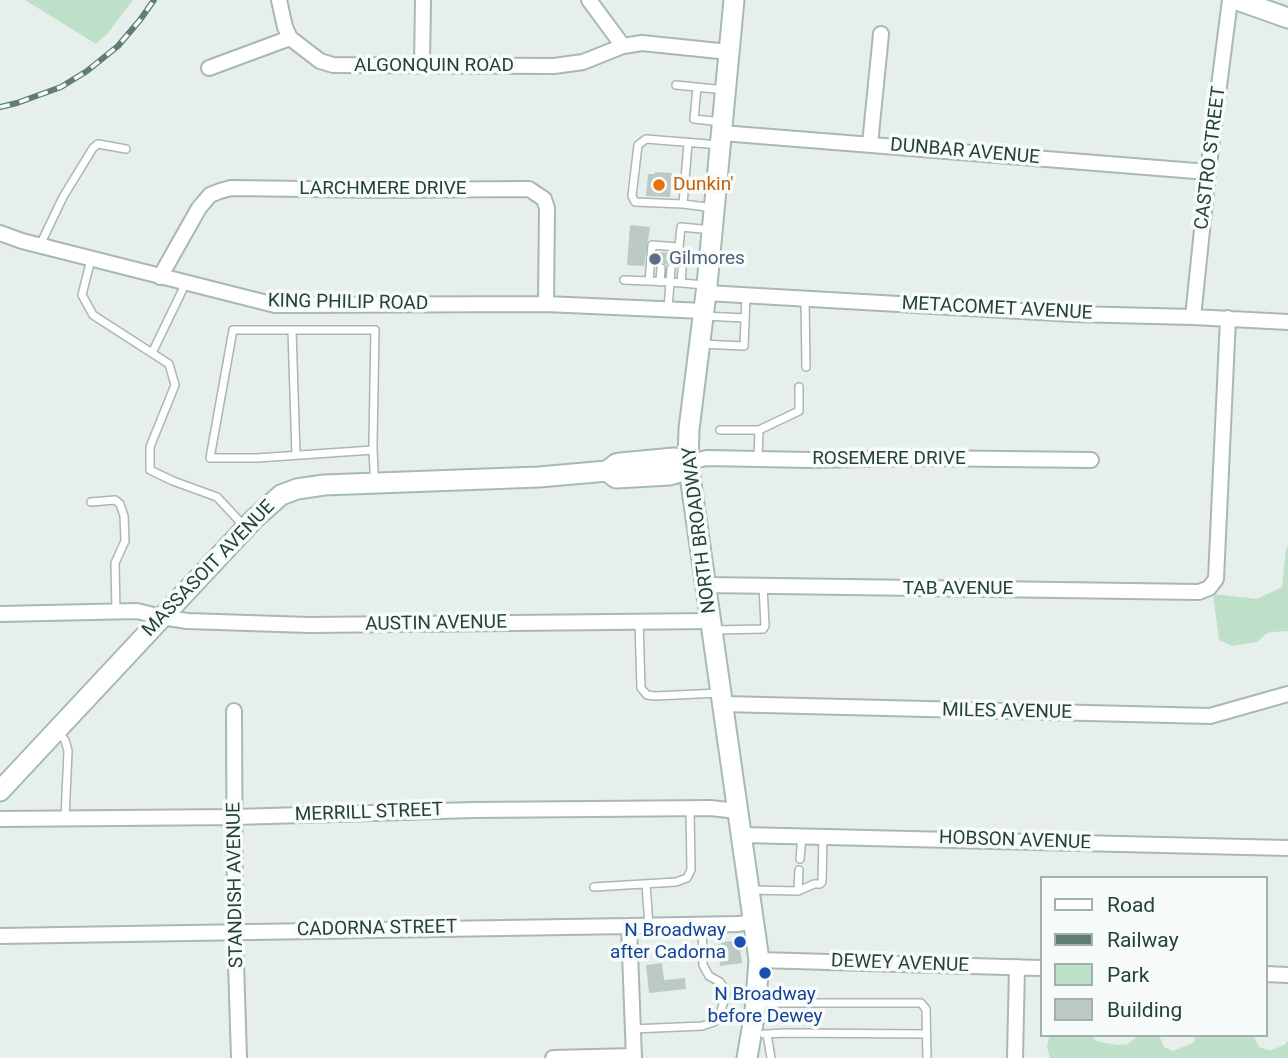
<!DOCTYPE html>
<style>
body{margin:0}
#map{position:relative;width:1288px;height:1058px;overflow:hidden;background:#e6efeb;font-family:Roboto,sans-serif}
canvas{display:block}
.legend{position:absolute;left:1040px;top:876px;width:228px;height:161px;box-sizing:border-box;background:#f7fbf9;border:2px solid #a3b1ad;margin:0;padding:9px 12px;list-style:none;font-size:21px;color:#24423a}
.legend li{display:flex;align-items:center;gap:14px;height:35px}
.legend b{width:35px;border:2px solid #a3b1ad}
</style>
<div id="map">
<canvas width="1288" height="1058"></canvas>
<ul class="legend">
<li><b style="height:9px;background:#fff"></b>Road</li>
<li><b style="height:9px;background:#5f7d75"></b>Railway</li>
<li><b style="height:19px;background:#bfe0c8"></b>Park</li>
<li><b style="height:19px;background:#bbcac4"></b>Building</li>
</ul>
</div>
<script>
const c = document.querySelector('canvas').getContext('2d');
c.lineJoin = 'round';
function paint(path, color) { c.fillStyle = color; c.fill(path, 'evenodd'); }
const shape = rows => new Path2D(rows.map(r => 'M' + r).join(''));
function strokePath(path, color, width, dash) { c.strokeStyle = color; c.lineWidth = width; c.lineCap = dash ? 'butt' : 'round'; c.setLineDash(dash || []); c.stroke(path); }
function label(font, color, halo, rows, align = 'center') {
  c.font = font + ' Roboto,sans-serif'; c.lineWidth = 7; c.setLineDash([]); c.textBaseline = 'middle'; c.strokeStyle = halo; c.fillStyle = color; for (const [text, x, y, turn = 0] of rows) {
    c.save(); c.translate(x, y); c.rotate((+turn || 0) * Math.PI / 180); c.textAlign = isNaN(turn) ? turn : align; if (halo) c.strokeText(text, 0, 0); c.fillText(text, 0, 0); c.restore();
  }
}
paint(shape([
 [25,0,133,0,107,34,96,44],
 [1288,545,1288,631,1273,632,1267,633,1257,642,1232,646,1219,640,1213,594,1257,599,1282,587,1286,550],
 [1052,1035,1093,1035,1095,1040,1104,1043,1118,1045,1128,1044,1139,1035,1159,1035,1164,1047,1173,1051,1193,1043,1197,1035,1253,1035,1259,1047,1267,1050,1272,1050,1286,1044,1288,1041,1288,1058,1050,1058,1047,1047,1049,1037]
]), '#bfe0c8');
paint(shape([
 [655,172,672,173,670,197,646,196,648,174,655,174],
 [630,225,650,227,644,266,627,265],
 [658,252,679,253,686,252,685,265,680,264,677,267,672,263,666,265,662,262,657,264],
 [739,940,742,963,720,966,718,943],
 [662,963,664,980,685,978,686,989,649,993,646,965]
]), '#bbcac4');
const lane = shape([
 [676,85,725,90],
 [697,88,694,119,723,122],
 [683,204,688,143],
 [714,208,683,204,635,202,632,196,638,145,646,139,720,145],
 [40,245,63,197,93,148,98,144,126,149],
 [91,259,82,295,93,315,169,364,175,385,150,447,150,470,173,481,217,497,244,526],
 [671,269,670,282,649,281,652,245,679,247,681,227,712,230],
 [624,280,649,281],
 [660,282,661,268],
 [681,283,682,270],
 [805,298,806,367],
 [668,309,670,282,705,285],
 [704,316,745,318],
 [292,330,296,455],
 [701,344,744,346,746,296],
 [152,353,182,291,185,283],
 [720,430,759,430],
 [373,450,257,458,210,458,233,330,375,330,373,442,373,450,374,470,374,483],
 [758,459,759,430,799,411,799,387],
 [91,502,115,500,120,504,124,516,125,541,115,563,116,611],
 [639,622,641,688,647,695,655,696,720,693],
 [713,630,763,629,765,626,763,586],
 [58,732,65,740,68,751,65,818],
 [800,859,802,836],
 [646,884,649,926],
 [594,887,676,882,687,878,691,870,690,808],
 [750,890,798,891,814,884,820,884,822,882,823,836],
 [798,891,799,870],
 [757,1003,921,1003,926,1009,927,1058],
 [633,1029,702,1026,714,1022,720,1014,726,994,724,988,720,982,709,976,703,965,702,925],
 [764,1034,767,1034,771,1058],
 [767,1034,784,1033,926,1034]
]);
const street = shape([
 [279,0,285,27,290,38,320,61,333,65,554,66,583,62,623,46,642,43,729,52],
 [589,0,623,46],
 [422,65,423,0],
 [209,68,290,38],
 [722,133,1208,172],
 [870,144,881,34],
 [0,233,22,241,275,305,546,304,704,311],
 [160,277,199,208,210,195,220,191,231,188,380,190,529,189,544,199,547,208,546,304],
 [706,293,1073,314,1193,317,1288,322],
 [1193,317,1208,172,1230,0],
 [688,462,707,458,810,460,916,458,1091,460],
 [706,585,1199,592,1209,588,1216,579,1228,318],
 [0,614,137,611,161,617,187,621,309,625,711,621],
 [723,704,1210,716,1288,694],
 [234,711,235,931,239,1058],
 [0,819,235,817,473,810,710,808,738,811],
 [742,835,1288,848],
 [629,926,634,1058],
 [0,936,629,926,739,924,754,921],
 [759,960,1041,968],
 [1265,974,1288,975],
 [553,1058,634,1056],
 [1015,1058,1017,967]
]);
const secondary = shape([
 [734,0,707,285,689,429,688,462,759,960,755,1012,747,1058],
 [1237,0,1288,18],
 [0,791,254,519,281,495,297,489,324,485,539,477,607,471,616,464,620,463,674,458,688,462,680,472,670,475,616,478,607,471]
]);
strokePath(lane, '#a8b8b2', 10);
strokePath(street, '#a8b8b2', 18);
strokePath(secondary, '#a4bbb3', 23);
strokePath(lane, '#fff', 7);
strokePath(street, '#fff', 14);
strokePath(secondary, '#fff', 19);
const rail = shape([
 [0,107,17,103,61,87,87,71,118,46,140,20,154,0]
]);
strokePath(rail, '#5f7d75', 6);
strokePath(rail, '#f7fbf9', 3.5, [10]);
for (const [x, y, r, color] of [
 [659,185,7,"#e8710a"],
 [655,259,7,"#5c6f8a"],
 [740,942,7,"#1a4fb4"],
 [765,973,7,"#1a4fb4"]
]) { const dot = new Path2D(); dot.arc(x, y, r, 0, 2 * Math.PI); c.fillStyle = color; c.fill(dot); strokePath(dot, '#f7fbf9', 2.5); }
label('19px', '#24423a', '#f7fbf9', [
 ["ALGONQUIN ROAD",434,66],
 ["DUNBAR AVENUE",965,152,5],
 ["CASTRO STREET",1211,158,-83],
 ["LARCHMERE DRIVE",383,189],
 ["KING PHILIP ROAD",348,303,1],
 ["METACOMET AVENUE",997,309,3],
 ["ROSEMERE DRIVE",889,459],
 ["NORTH BROADWAY",700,530,-97],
 ["MASSASOIT AVENUE",209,569,-46],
 ["TAB AVENUE",958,589],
 ["AUSTIN AVENUE",436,624,-1],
 ["MILES AVENUE",1007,712,1],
 ["MERRILL STREET",369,813,-2],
 ["HOBSON AVENUE",1015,841,2],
 ["STANDISH AVENUE",236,885,-91],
 ["CADORNA STREET",377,929,-1],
 ["DEWEY AVENUE",900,964,2]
]);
label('19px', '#c56008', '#f7fbf9', [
 ["Dunkin'",673,185]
], 'left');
label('19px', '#4e5e75', '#f7fbf9', [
 ["Gilmores",669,259]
], 'left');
label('19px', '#164399', '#f7fbf9', [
 ["N Broadway",726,931],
 ["after Cadorna",726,953],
 ["N Broadway",765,995,"center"],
 ["before Dewey",765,1017,"center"]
], 'right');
</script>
